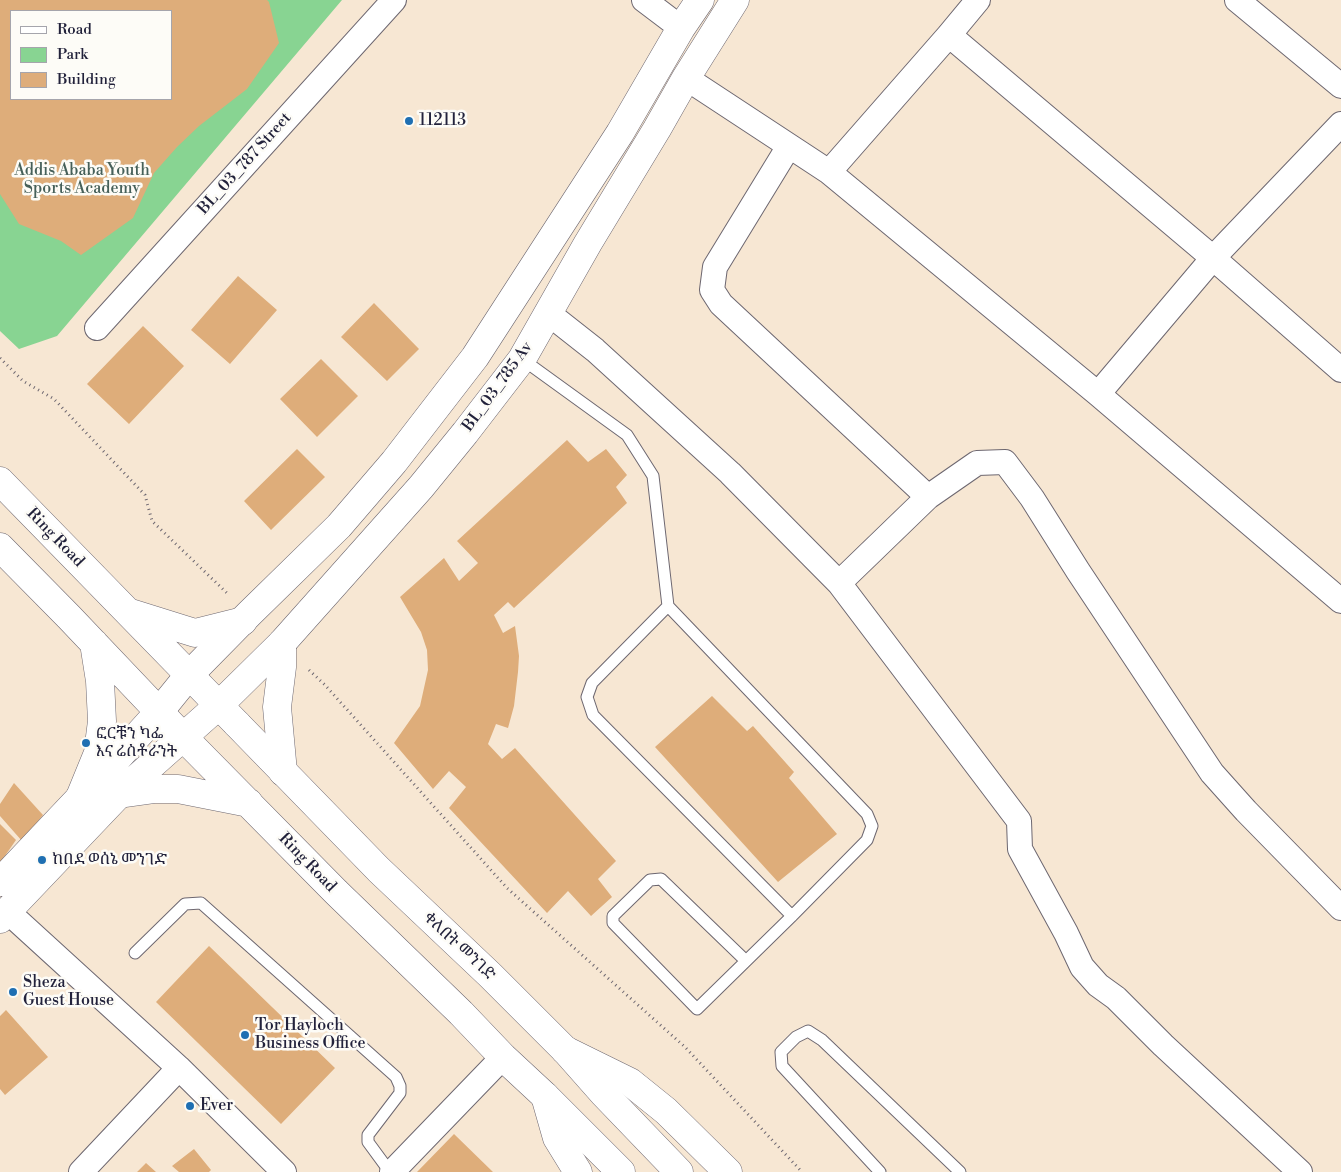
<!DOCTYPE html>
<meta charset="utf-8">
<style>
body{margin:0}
#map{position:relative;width:1341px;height:1172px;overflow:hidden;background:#f7e7d3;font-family:"Libre Bodoni",serif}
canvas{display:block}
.legend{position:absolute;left:10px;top:10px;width:162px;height:90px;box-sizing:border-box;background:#fdfcf7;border:1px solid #a5a5ac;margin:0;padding:6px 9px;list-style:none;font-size:15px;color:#22223b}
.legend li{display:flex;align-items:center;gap:10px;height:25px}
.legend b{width:25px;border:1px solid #a5a5ac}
</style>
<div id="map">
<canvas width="1341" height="1172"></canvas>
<ul class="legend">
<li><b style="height:6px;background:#fff"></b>Road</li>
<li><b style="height:14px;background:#88d492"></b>Park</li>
<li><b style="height:14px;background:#dead7a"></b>Building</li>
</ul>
</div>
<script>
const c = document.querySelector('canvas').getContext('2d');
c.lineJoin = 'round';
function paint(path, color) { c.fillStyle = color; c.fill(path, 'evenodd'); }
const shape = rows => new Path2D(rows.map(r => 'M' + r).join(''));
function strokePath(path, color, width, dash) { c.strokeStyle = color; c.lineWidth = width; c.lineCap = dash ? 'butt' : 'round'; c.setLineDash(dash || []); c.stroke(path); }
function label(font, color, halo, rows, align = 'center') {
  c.font = font + ' "Libre Bodoni","Noto Serif Ethiopic",serif'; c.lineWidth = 5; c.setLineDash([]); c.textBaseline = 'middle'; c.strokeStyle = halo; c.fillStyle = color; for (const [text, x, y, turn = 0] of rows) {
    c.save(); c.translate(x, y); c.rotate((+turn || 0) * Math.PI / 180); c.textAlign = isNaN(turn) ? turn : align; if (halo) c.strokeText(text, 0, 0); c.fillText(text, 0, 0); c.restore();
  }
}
paint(shape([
 [0,0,342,0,57,336,19,349,0,331],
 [11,11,171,11,171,99,11,99]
]), '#88d492');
paint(shape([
 [0,0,267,0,269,2,279,43,247,89,199,126,177,147,154,173,133,218,81,255,61,241,19,224,0,194],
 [11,11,171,11,171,99,11,99],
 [238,276,277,310,230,364,191,330],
 [374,303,419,349,387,381,341,337],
 [143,326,184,366,129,424,87,384],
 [321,359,358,396,317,437,280,399],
 [567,440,588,462,606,449,627,475,616,487,627,503,514,608,508,602,494,615,503,633,515,626,519,656,518,672,514,706,508,728,496,724,488,744,502,759,515,748,616,861,598,879,612,897,591,916,568,891,547,913,449,808,466,787,449,771,433,789,394,743,420,706,428,670,427,650,421,632,400,597,444,558,459,581,478,563,457,541],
 [297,449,325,477,271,530,244,501],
 [712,696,747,731,753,726,794,772,789,778,837,834,778,882,655,747],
 [14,783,43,815,22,841,0,816,0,804],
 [0,824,16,840,0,863],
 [209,946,335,1068,281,1124,156,1002],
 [6,1010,48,1057,5,1095,0,1089,0,1016],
 [454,1134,493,1172,417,1172],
 [194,1149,211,1170,209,1172,179,1172,172,1166],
 [146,1163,156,1172,137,1172]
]), '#dead7a');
const lane = shape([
 [522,359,627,435,653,476,668,606,592,683,587,697,593,715,792,916],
 [668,606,867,814,872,826,867,840,792,916,697,1009,613,923,613,916,650,880,661,879,746,961],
 [135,953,185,904,201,903,396,1077,400,1086,400,1093,368,1135,368,1142,390,1172],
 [880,1172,782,1066,781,1052,796,1037,808,1031,822,1040,960,1172]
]);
const street = shape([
 [644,0,681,28],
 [1237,0,1341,86],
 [949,35,1213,258,1341,370],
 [686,78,829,172,1098,394,1341,601],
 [789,146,715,267,712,290,721,304,928,497],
 [829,172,949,35,978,0],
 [548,313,595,350,730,473,839,583,1019,821,1020,849,1066,933,1082,967,1098,985,1116,998,1163,1045,1300,1172],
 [97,328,394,0],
 [1098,394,1213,258,1341,124],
 [839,583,928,497,977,463,1005,462,1032,498,1078,571,1212,773,1246,811,1341,908],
 [7,911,179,1068,284,1172],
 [81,1172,179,1068],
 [392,1172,503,1057]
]);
const secondary = shape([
 [565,1050,630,1082,666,1111,728,1172],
 [545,1096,557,1138,578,1172]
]);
const primary = shape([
 [237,724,379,870,490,975,565,1050],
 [0,882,111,765,159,712,189,675,249,614,339,526,394,462,475,357,620,133,681,28,700,0],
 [0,919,119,794,219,705,282,643,421,487,465,433,522,359,588,243,657,129,686,78,735,0]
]);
const highway = shape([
 [0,481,237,724],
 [0,547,69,617,183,737,336,892,461,1013,503,1057,545,1096,621,1172],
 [131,613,195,633,243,621],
 [282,643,282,667,277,707,283,772],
 [119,794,155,789,178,789,249,803],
 [80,797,98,753,102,721,100,681,94,643],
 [565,1050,603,1093,679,1172]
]);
strokePath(lane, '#6d6770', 13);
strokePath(street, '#6d6770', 26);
strokePath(secondary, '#6d6770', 29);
strokePath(primary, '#6d6770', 29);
strokePath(highway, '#6d6770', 29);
strokePath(shape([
 [0,358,23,381,54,399,145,495,152,521,229,595],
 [309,670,325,685,507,888,685,1047,802,1172]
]), '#6d6770', 3, [1, 4]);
strokePath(lane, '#fff', 11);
strokePath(street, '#fff', 24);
strokePath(secondary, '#fff', 28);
strokePath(primary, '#fff', 28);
strokePath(highway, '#fff', 28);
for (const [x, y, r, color] of [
 [409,121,5,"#1f6fb2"],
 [86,743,5,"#1f6fb2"],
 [42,860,5,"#1f6fb2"],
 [13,992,5,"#1f6fb2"],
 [245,1035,5,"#1f6fb2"],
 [190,1106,5,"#1f6fb2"]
]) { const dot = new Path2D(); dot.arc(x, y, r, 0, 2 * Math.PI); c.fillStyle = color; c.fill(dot); strokePath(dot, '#fdfcf7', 2); }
label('16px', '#22223b', '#fdfcf7', [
 ["112113",419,121],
 ["ፎርቹን ካፌ",96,734],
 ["እና ሬስቶራንት",96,752],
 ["ከበደ ወሰኔ መንገድ",52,860],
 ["Sheza",23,983],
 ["Guest House",23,1001],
 ["Tor Hayloch",255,1026],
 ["Business Office",255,1044],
 ["Ever",200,1106]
], 'left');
label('16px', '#22223b', '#fdfcf7', [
 ["BL_03_787 Street",245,164,-48],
 ["BL_03_785 Av",498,387,-54],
 ["Ring Road",55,538,46],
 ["Ring Road",307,863,46],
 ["ቀለበት መንገድ",459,947,43]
]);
label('16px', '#466059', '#fdfcf7', [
 ["Addis Ababa Youth",82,171],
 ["Sports Academy",82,189]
]);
</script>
